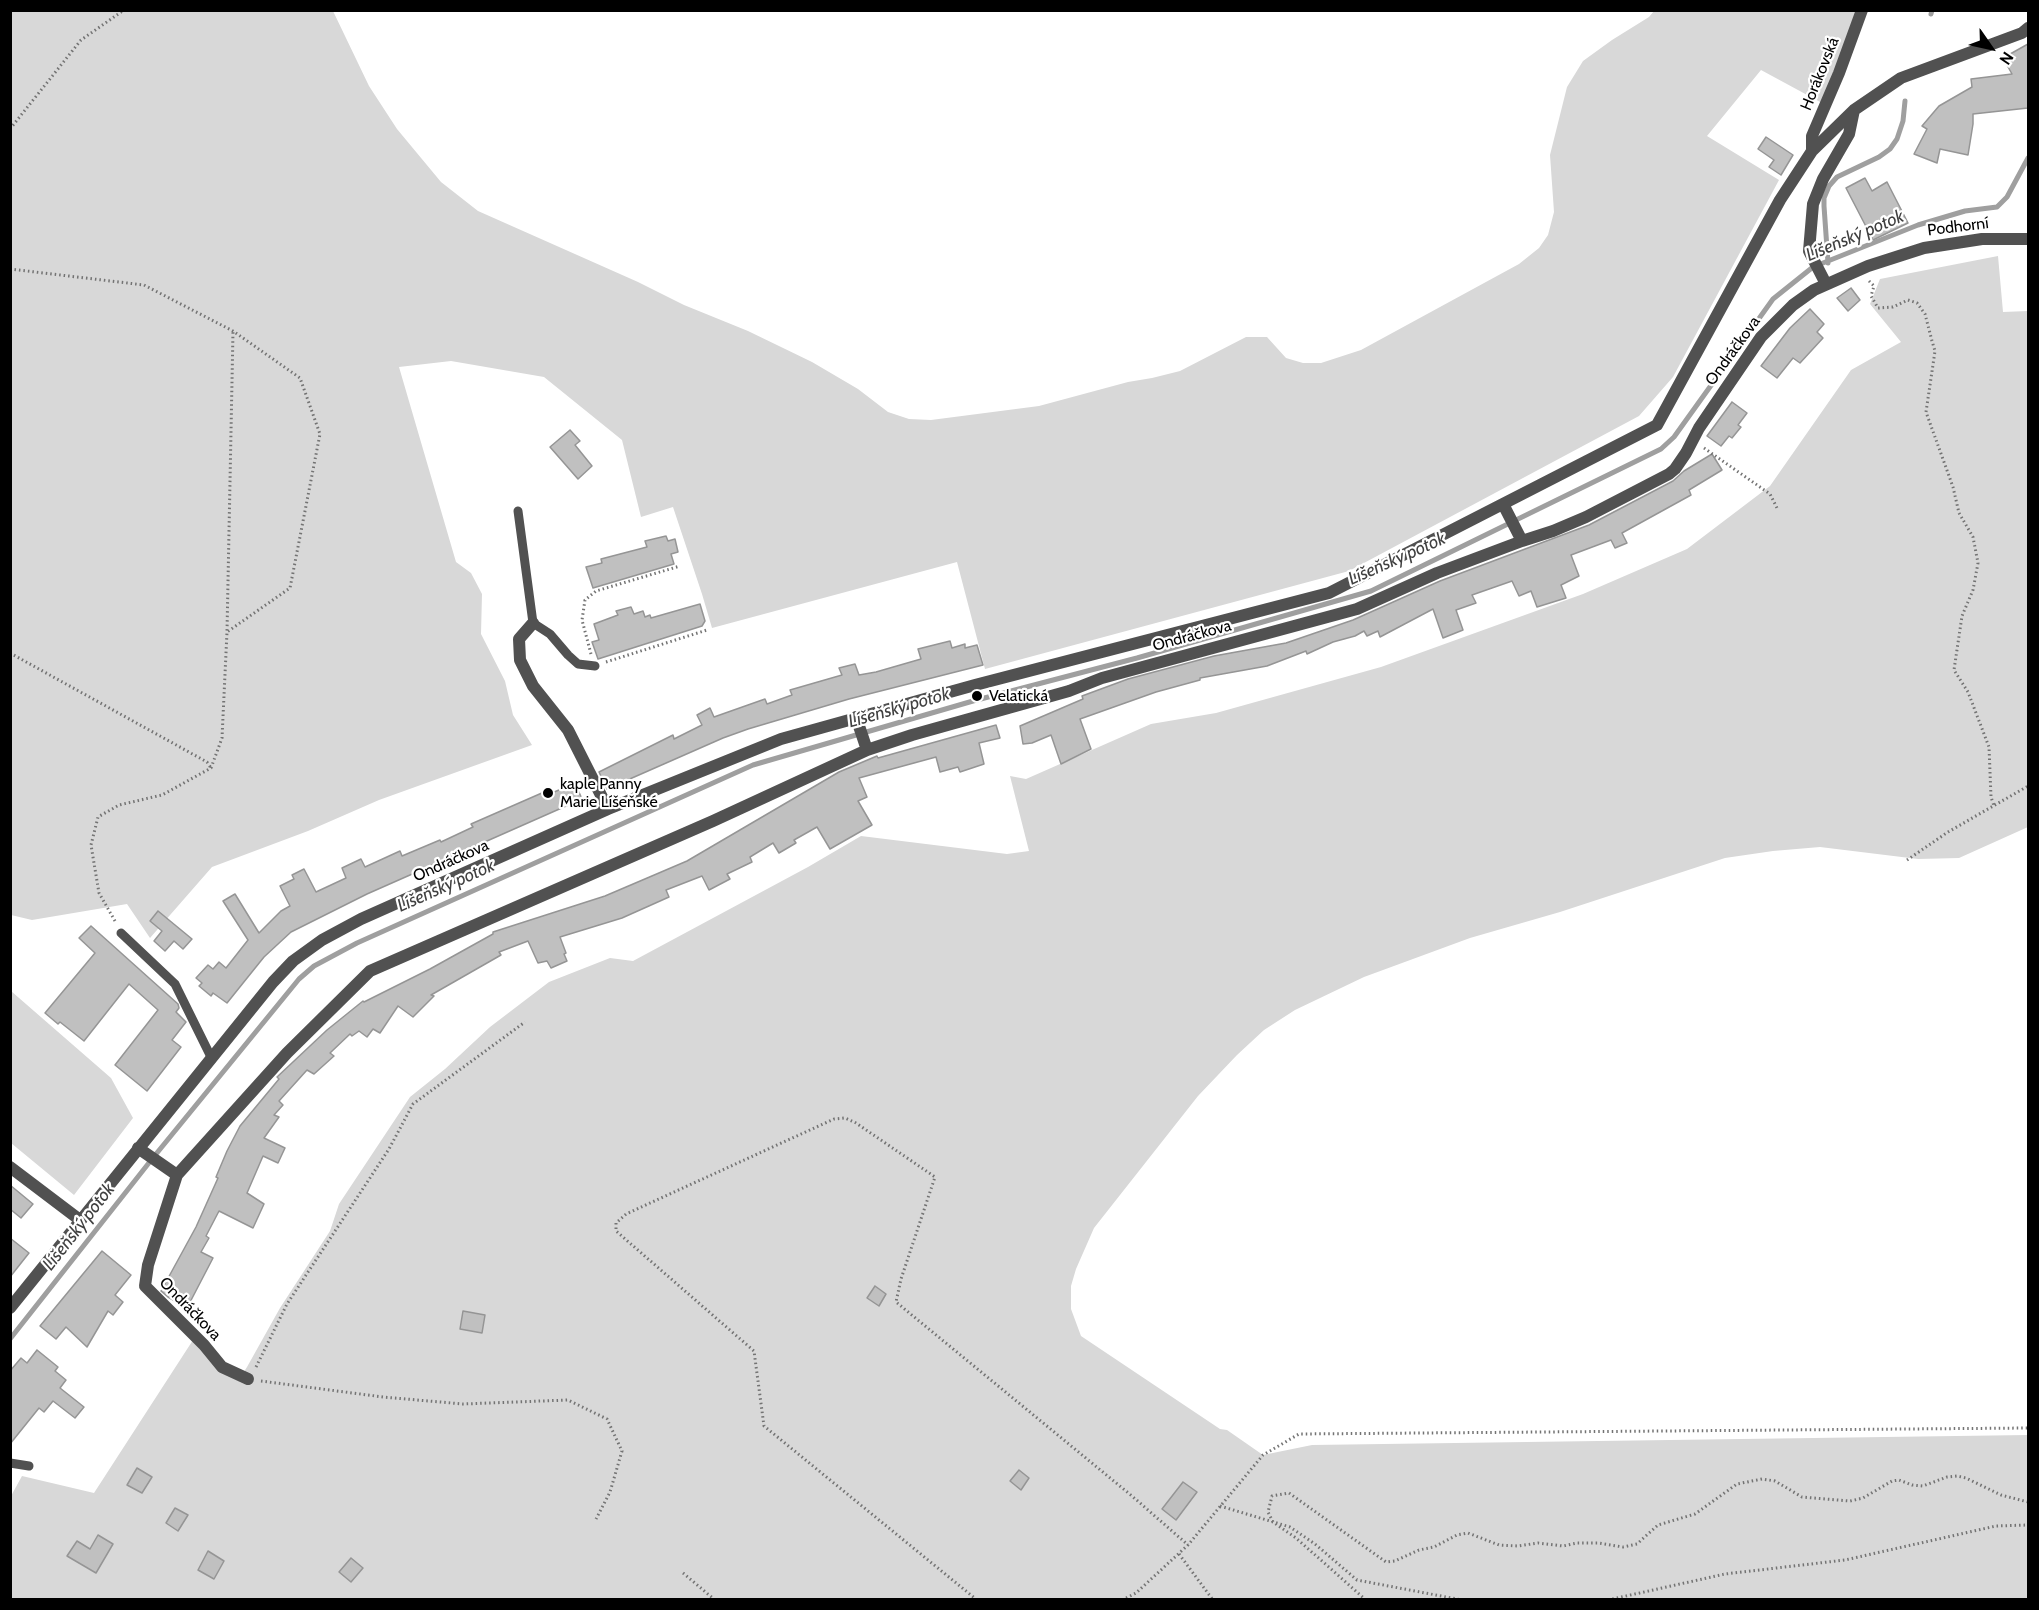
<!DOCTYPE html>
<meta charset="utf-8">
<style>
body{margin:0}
#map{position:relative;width:2039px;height:1610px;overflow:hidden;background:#fff;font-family:Cabin,sans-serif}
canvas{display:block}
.frame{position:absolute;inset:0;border:12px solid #000;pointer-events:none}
.north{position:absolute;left:1961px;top:18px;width:60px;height:60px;-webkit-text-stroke:4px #fff;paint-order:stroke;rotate:124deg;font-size:16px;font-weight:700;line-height:24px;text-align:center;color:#000}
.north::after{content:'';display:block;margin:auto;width:21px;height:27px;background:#000;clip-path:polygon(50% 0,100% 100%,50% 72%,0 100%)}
</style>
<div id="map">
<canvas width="2039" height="1610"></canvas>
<div class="frame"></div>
<div class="north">N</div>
</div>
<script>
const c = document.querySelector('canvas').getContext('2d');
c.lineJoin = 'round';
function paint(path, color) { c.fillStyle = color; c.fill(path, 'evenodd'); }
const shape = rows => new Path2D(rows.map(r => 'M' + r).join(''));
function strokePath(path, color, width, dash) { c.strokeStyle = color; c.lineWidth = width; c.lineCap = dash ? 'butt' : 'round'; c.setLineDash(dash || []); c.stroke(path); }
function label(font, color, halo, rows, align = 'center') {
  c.font = font + ' Cabin,sans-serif'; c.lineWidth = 4.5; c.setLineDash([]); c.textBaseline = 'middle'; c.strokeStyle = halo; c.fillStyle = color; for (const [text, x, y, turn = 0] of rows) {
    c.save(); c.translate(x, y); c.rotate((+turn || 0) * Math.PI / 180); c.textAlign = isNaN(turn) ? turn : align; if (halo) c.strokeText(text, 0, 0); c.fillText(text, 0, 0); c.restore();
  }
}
paint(shape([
 [10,11,333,11,369,86,397,129,441,182,478,211,638,282,684,305,748,331,812,362,858,389,888,412,909,419,931,420,1039,406,1128,382,1152,378,1180,371,1246,337,1267,337,1286,358,1303,363,1321,363,1361,350,1519,264,1539,248,1548,235,1554,212,1550,155,1567,87,1583,61,1612,40,1649,17,1654,11,1858,11,1822,103,1761,70,1707,136,1779,180,1673,377,1639,416,1349,571,985,669,957,562,712,628,702,594,673,507,641,517,622,440,544,377,451,361,399,367,456,562,471,573,482,594,481,634,505,681,513,715,532,745,379,800,308,831,212,867,150,938,127,904,32,920,11,915],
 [1998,256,2003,312,2028,311,2028,827,1959,858,1918,859,1820,847,1773,851,1725,858,1560,912,1470,938,1364,977,1295,1010,1264,1030,1237,1055,1198,1096,1094,1228,1076,1269,1071,1286,1071,1309,1081,1336,1220,1429,1227,1430,1263,1455,1312,1445,2028,1435,2028,1599,11,1600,11,1496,22,1476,94,1493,193,1340,240,1378,247,1367,280,1308,330,1231,339,1204,410,1097,445,1069,490,1027,549,982,610,958,633,961,808,867,861,836,1007,854,1029,851,1010,776,1026,779,1151,724,1216,713,1381,667,1583,594,1687,549,1770,486,1851,370,1901,342,1870,304,1880,279],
 [11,991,111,1078,133,1118,74,1195,11,1143]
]), '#d8d8d8');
strokePath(shape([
 [1931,14,1932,10],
 [1828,263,1824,206,1824,198,1829,186,1837,177,1879,157,1890,149,1897,139,1903,121,1905,101],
 [10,1339,152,1159,299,979,314,966,357,943,753,765,973,701,1137,658,1371,591,1661,449,1674,437,1773,299,1813,267,1918,225,1965,211,1997,207,2007,197,2028,158]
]), '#9f9f9f', 5);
const building = shape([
 [2028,44,2028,108,1973,114,1973,124,1968,155,1940,149,1937,163,1914,154,1927,129,1922,126,1939,106,1972,87,1971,79,2012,74,2003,58,2028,44],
 [1766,137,1793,155,1781,175,1769,167,1774,160,1758,149,1766,137],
 [1865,178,1872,191,1887,182,1908,223,1873,240,1846,188,1865,178],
 [1851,288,1860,300,1848,311,1837,298,1851,288],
 [1810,309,1824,324,1817,332,1823,338,1800,363,1793,358,1777,378,1761,366,1790,328,1810,309],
 [1732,402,1747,413,1738,425,1741,427,1732,438,1729,436,1721,446,1707,436,1732,402],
 [570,430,580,441,575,445,592,466,578,479,550,447,570,430],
 [1712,454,1722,470,1689,490,1691,495,1622,533,1627,543,1615,548,1611,540,1571,555,1579,576,1561,585,1566,598,1537,607,1531,591,1519,596,1512,581,1472,595,1476,603,1456,610,1463,630,1443,638,1433,609,1380,637,1378,631,1367,636,1364,631,1355,636,1333,642,1307,654,1306,651,1267,666,1200,678,1200,680,1156,692,1080,719,1091,749,1061,764,1051,735,1032,743,1023,744,1020,726,1083,699,1082,696,1128,679,1214,656,1286,643,1353,620,1440,581,1589,525,1673,481,1684,471,1712,454],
 [666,536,668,541,675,539,678,552,671,554,674,564,593,588,586,567,602,563,601,559,647,547,645,541,666,536],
 [700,604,705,621,702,626,598,659,592,642,599,640,594,624,618,615,616,611,631,607,634,614,643,611,645,617,650,615,651,618,700,604],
 [950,641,952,648,965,644,965,648,977,645,983,665,849,699,748,729,723,738,607,789,599,772,673,735,674,739,702,725,697,715,710,708,714,717,765,699,767,704,792,695,790,690,842,675,839,668,855,664,859,675,876,672,921,659,918,649,950,641],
 [996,725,1000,738,979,743,984,764,960,772,958,767,940,772,936,757,859,778,867,797,858,801,872,825,830,849,817,827,794,840,796,843,779,853,773,843,750,857,752,862,727,874,730,879,709,890,702,876,666,890,669,897,622,918,560,937,566,953,564,954,567,961,551,968,547,961,538,963,528,941,499,952,501,955,431,995,434,996,413,1017,398,1006,380,1033,373,1029,367,1037,359,1031,352,1036,350,1034,330,1053,334,1056,314,1074,307,1070,279,1101,283,1105,274,1115,279,1117,264,1138,285,1148,278,1163,263,1156,247,1193,264,1204,253,1228,219,1211,206,1236,209,1238,201,1252,213,1258,187,1308,168,1297,161,1291,196,1227,218,1178,216,1177,227,1151,240,1126,279,1079,277,1077,327,1030,363,1001,364,1002,430,969,493,934,493,932,605,896,687,861,839,772,877,756,878,758,996,725],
 [575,783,582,799,367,894,291,932,264,957,227,1003,213,993,211,996,199,986,202,983,196,978,208,965,213,969,219,962,226,968,248,940,223,901,235,894,259,933,281,911,290,906,280,886,294,879,292,875,304,869,316,892,346,878,342,868,361,859,365,867,400,851,402,856,440,840,441,842,473,827,471,824,551,789,552,793,575,783],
 [158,911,192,939,183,949,174,941,165,951,154,941,162,931,150,921,158,911],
 [91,926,178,1004,179,1008,176,1012,186,1022,172,1040,181,1047,147,1091,115,1065,158,1010,129,984,84,1041,60,1022,58,1024,45,1013,95,953,79,938,91,926],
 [10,1185,33,1204,21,1218,10,1209,10,1185],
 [10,1238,29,1253,10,1277,10,1238],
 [102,1251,131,1275,115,1295,123,1302,113,1315,108,1311,87,1347,66,1327,56,1339,40,1326,102,1251],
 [875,1286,886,1294,879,1306,867,1298,875,1286],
 [463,1311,485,1315,482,1333,460,1329,463,1311],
 [37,1350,58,1367,55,1371,66,1380,60,1388,84,1407,75,1418,53,1401,44,1412,39,1408,10,1444,10,1371,21,1358,27,1363,37,1350],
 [137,1468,152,1477,142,1493,127,1485,137,1468],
 [1019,1470,1029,1478,1021,1490,1010,1481,1019,1470],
 [1183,1482,1197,1492,1176,1520,1162,1509,1183,1482],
 [175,1508,188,1515,178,1531,166,1523,175,1508],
 [98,1535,113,1544,96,1573,67,1556,77,1541,90,1549,98,1535],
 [208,1551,224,1561,214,1579,198,1570,208,1551],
 [351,1558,363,1568,351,1582,339,1572,351,1558]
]);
paint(building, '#c0c0c0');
strokePath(building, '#959595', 1.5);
strokePath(shape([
 [10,129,81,40,124,10],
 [10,269,144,285,233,331,300,378,320,434,290,588,227,632],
 [1869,281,1874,286,1871,296,1878,308,1893,307,1908,300,1917,303,1925,314,1932,341,1935,351,1926,412,1953,487,1959,513,1973,537,1978,563,1973,590,1962,616,1954,670,1968,692,1989,747,1991,797,1994,806],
 [1704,448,1770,494,1778,510],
 [10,653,207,762,211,768],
 [591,654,582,620,585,600,596,591,680,566],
 [606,662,707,630],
 [1907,860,1948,832,2028,786],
 [115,921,99,893,91,845,98,817,119,805,162,795,211,768,222,738,227,632,233,331],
 [256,1367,287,1304,389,1149,413,1104,525,1022],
 [261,1381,383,1397,463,1404,568,1400,607,1419,622,1451,610,1492,596,1519],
 [1220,1506,1290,1527,1315,1544,1357,1580,1462,1600],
 [1179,1554,1213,1600],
 [683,1573,715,1600],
 [977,1600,764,1426,754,1351,616,1231,616,1223,626,1214,834,1119,845,1118,856,1123,935,1177,901,1279,896,1302,1132,1496,1188,1545],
 [1122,1600,1136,1593,1188,1545,1263,1455,1299,1434,2028,1428],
 [1366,1600,1296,1538,1273,1522,1268,1512,1272,1496,1289,1493,1386,1562,1395,1561,1419,1550,1434,1547,1457,1535,1468,1533,1499,1545,1518,1546,1538,1543,1563,1546,1577,1543,1599,1543,1623,1547,1637,1544,1658,1525,1695,1514,1737,1484,1762,1479,1775,1481,1802,1497,1850,1501,1863,1498,1892,1481,1899,1480,1912,1485,1923,1486,1947,1477,1957,1476,1966,1478,2001,1495,2028,1502],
 [1608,1600,1725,1574,1845,1560,1996,1526,2028,1525]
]), '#737373', 3, [1.5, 3]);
strokePath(shape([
 [518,511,533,623,550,634,568,655,578,664,595,666],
 [121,933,175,984,212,1059],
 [10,1463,29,1466]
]), '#515151', 9);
strokePath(shape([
 [1812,151,1812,136,1839,73,1862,10],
 [1826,284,1809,251,1813,204,1823,179,1849,134,1854,110],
 [1503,504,1522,541],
 [533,623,519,639,520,660,533,686,568,730,608,809],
 [856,717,867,750],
 [138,1148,177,1175,148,1265,145,1286,204,1345,222,1367,248,1379],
 [10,1167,80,1220],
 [177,1175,287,1053,370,971,713,821,867,750,912,735,1069,691,1102,678,1357,609,1437,573,1522,541,1553,531,1586,517,1669,474,1675,469,1686,453,1699,428,1761,337,1793,305,1814,290,1868,266,1924,248,1982,239,2028,239],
 [10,1308,273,982,293,961,322,940,361,919,608,809,781,739,975,685,1329,593,1657,425,1780,200,1812,151,1854,110,1901,78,2022,33,2028,28]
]), '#515151', 12);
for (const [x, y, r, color] of [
 [977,696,6,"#000"],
 [548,793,6,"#000"]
]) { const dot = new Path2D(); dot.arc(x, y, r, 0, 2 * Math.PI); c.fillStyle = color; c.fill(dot); strokePath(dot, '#fff', 2); }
label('16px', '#000', '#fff', [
 ["Horákovská",1820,74,-68],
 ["Podhorní",1958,227,-7],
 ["Ondráčkova",1733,351,-54],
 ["Ondráčkova",1192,636,-15],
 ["Ondráčkova",451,861,-24],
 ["Ondráčkova",190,1309,46]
]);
label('16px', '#000', '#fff', [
 ["Velatická",989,696],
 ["kaple Panny",560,784],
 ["Marie Líšeňské",560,802]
], 'left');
label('italic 18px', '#404040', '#fff', [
 ["Líšeňský potok",1855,236,-23],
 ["Líšeňský potok",1397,559,-24],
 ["Líšeňský potok",899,708,-16],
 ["Líšeňský potok",446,886,-24],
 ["Líšeňský potok",79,1227,-52]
]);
</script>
